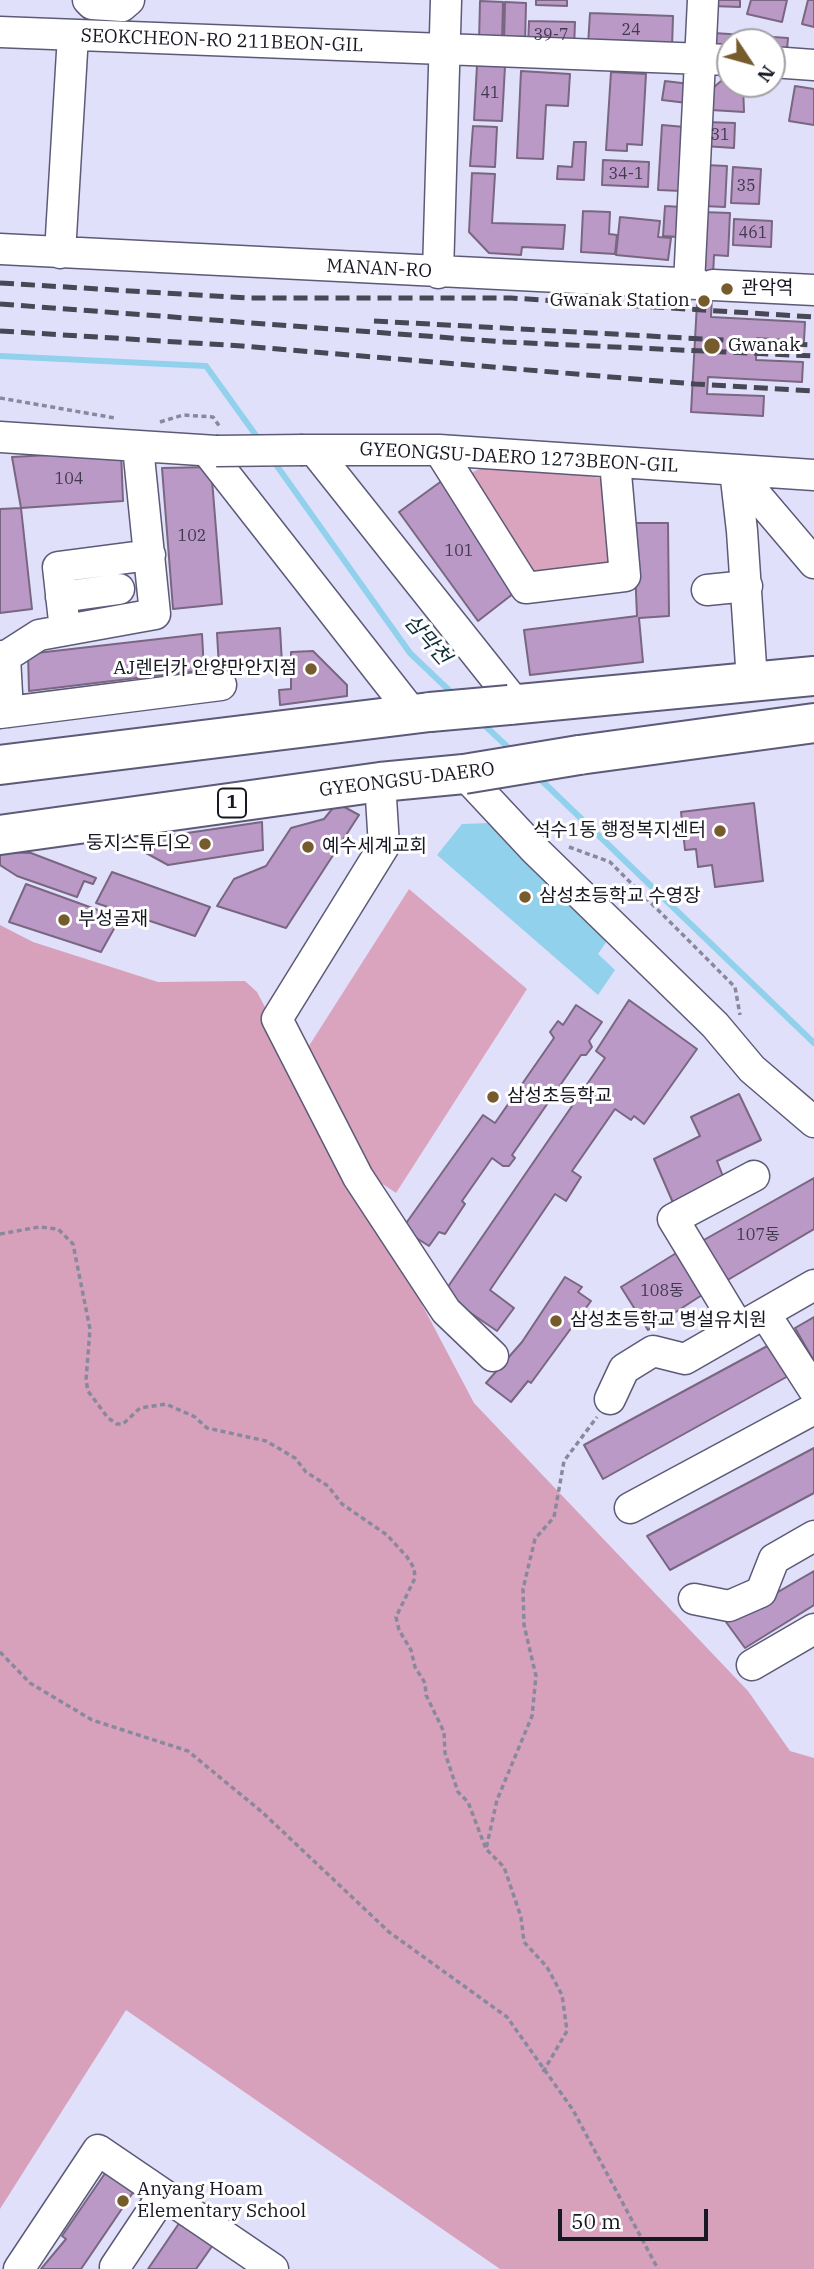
<!DOCTYPE html>
<meta charset="utf-8">
<style>
body{margin:0}
#map{position:relative;width:814px;height:2269px;overflow:hidden;background:#e1e0fb;font-family:"IBM Plex Serif",serif}
canvas{display:block}
.north{position:absolute;left:716px;top:28px;width:70px;height:70px;box-sizing:border-box;background:#fff;border:2px solid #a3a3a7;border-radius:50%;rotate:126deg;font-size:19px;font-weight:700;line-height:28px;text-align:center;color:#181824}
.north::after{content:'';display:block;margin:auto;width:24px;height:32px;background:#765b2d;clip-path:polygon(50% 0,100% 100%,50% 72%,0 100%)}
.scale{position:absolute;left:558px;top:2209px;width:150px;height:32px;box-sizing:border-box;border:4px solid #181824;border-top:0;padding-left:9px;font-size:21px;line-height:24px;white-space:nowrap;color:#181824;-webkit-text-stroke:5px #fff;paint-order:stroke}
</style>
<div id="map">
<canvas width="814" height="2269"></canvas>
<div class="north">N</div>
<div class="scale">50 m</div>
</div>
<script>
const c = document.querySelector('canvas').getContext('2d');
c.lineJoin = 'round';
function paint(path, color) { c.fillStyle = color; c.fill(path, 'evenodd'); }
const shape = rows => new Path2D(rows.map(r => 'M' + r).join(''));
function strokePath(path, color, width, dash) { c.strokeStyle = color; c.lineWidth = width; c.lineCap = dash ? 'butt' : 'round'; c.setLineDash(dash || []); c.stroke(path); }
function label(font, color, halo, rows, align = 'center') {
  c.font = font + ' "IBM Plex Serif","Noto Sans KR",serif'; c.lineWidth = 6; c.setLineDash([]); c.textBaseline = 'middle'; c.strokeStyle = halo; c.fillStyle = color; for (const [text, x, y, turn = 0] of rows) {
    c.save(); c.translate(x, y); c.rotate((+turn || 0) * Math.PI / 180); c.textAlign = isNaN(turn) ? turn : align; if (halo) c.strokeText(text, 0, 0); c.fillText(text, 0, 0); c.restore();
  }
}
paint(shape([
 [492,464,617,480,625,576,526,588,458,478],
 [409,889,527,989,396,1193,353,1164,300,1060]
]), '#daa4be');
paint(shape([
 [0,925,33,942,158,982,245,981,257,992,474,1403,748,1691,790,1751,814,1758,814,2269,500,2269,126,2010,0,2209]
]), '#d7a1bc');
paint(shape([
 [489,823,609,938,598,954,615,970,598,995,437,855,462,824]
]), '#92d1eb');
strokePath(shape([
 [0,356,206,366,260,441],
 [272,459,410,653,455,696],
 [480,721,513,752],
 [538,777,814,1043]
]), '#92d1eb', 6);
const building = shape([
 [536,0,567,0,567,6,536,5,536,0],
 [712,0,740,0,740,7,712,6,712,0],
 [751,0,787,0,782,22,747,14,751,0],
 [808,0,814,0,814,27,802,24,808,0],
 [480,1,503,2,502,43,479,42,480,1],
 [505,2,526,3,525,45,504,44,505,2],
 [590,13,673,16,672,48,588,45,590,13],
 [529,21,575,22,574,49,528,47,529,21],
 [714,33,788,38,786,61,772,60,772,42,730,42,730,57,713,47,714,33],
 [477,65,505,66,502,121,474,120,477,65],
 [521,71,570,74,568,106,546,105,543,159,517,158,521,71],
 [611,72,646,74,642,145,627,144,627,151,606,150,611,72],
 [665,81,690,84,687,103,662,100,665,81],
 [721,81,743,84,744,112,711,110,713,88,721,81],
 [795,86,814,89,814,125,789,121,795,86],
 [705,122,735,123,734,148,704,146,705,122],
 [662,125,685,127,682,191,658,190,662,125],
 [473,126,497,127,495,167,470,166,473,126],
 [574,142,586,142,584,180,557,179,558,166,572,167,574,142],
 [603,160,649,162,648,187,602,185,603,160],
 [705,165,727,166,725,207,703,206,705,165],
 [733,167,761,169,759,204,731,203,733,167],
 [472,173,495,174,492,223,565,225,563,249,522,247,521,255,489,253,469,232,472,173],
 [665,206,682,207,680,237,663,236,665,206],
 [583,211,610,212,609,234,617,235,615,254,581,252,583,211],
 [702,212,730,213,728,256,714,255,711,317,805,322,804,341,757,338,756,360,803,362,802,382,708,377,707,394,764,396,763,416,691,412,702,212],
 [620,217,660,221,658,237,671,238,668,260,616,255,620,217],
 [734,219,772,221,771,247,733,245,734,219],
 [121,451,123,501,21,508,12,457,121,451],
 [211,467,222,604,173,609,162,468,211,467],
 [443,480,518,590,478,621,399,512,443,480],
 [21,508,32,609,0,613,0,509,21,508],
 [633,523,668,523,669,616,639,618,643,662,530,675,524,630,637,616,633,523],
 [280,628,282,664,219,668,217,633,280,628],
 [202,634,204,670,29,691,28,654,202,634],
 [313,651,347,685,347,696,280,705,279,690,291,689,291,652,313,651],
 [337,803,359,815,286,928,217,906,234,879,266,866,291,828,324,819,337,803],
 [754,803,763,881,715,887,712,865,698,867,696,849,685,850,681,812,754,803],
 [262,822,263,850,168,865,146,853,146,839,262,822],
 [0,852,31,853,96,878,93,884,84,881,77,897,17,876,0,865,0,852],
 [112,872,210,907,195,936,96,903,112,872],
 [26,884,120,918,101,952,9,922,26,884],
 [629,1000,697,1049,644,1124,634,1116,631,1120,615,1109,572,1171,581,1177,566,1201,555,1194,490,1290,514,1308,497,1331,443,1294,605,1058,596,1051,629,1000],
 [576,1005,602,1022,589,1041,592,1047,586,1055,581,1055,512,1155,515,1158,509,1166,503,1166,492,1158,462,1201,465,1204,445,1234,439,1232,429,1246,402,1229,483,1115,495,1123,554,1038,550,1032,558,1021,563,1025,576,1005],
 [739,1094,761,1140,717,1161,724,1179,674,1205,654,1159,700,1136,691,1117,739,1094],
 [814,1178,814,1229,726,1281,702,1241,814,1178],
 [678,1252,702,1295,648,1330,621,1287,678,1252],
 [565,1277,582,1287,578,1292,591,1301,531,1383,528,1381,511,1402,486,1383,522,1342,565,1277],
 [814,1317,814,1361,795,1328,814,1317],
 [771,1344,790,1375,603,1479,584,1445,771,1344],
 [814,1448,814,1493,670,1570,647,1536,814,1448],
 [814,1571,814,1605,745,1648,726,1622,814,1571],
 [108,2169,136,2188,81,2269,41,2269,66,2239,62,2236,108,2169],
 [182,2219,215,2242,196,2269,148,2269,182,2219]
]);
paint(building, '#ba99c6');
strokePath(building, '#796680', 2);
const minor = shape([
 [88,0,92,4,122,6,129,0],
 [0,32,730,60],
 [772,62,814,65],
 [0,249,698,284],
 [60,253,73,35],
 [438,273,446,0],
 [689,284,703,0],
 [713,285,814,290],
 [0,437,216,451],
 [303,450,439,450,814,475],
 [314,450,516,704],
 [439,450,526,588,625,576,615,462],
 [207,451,413,714],
 [735,470,742,531,752,681],
 [735,470,814,563],
 [707,590,747,586],
 [61,597,119,589],
 [65,630,58,567,150,555],
 [0,656,5,657,39,635,155,614,138,447],
 [5,657,8,712],
 [0,713,221,685],
 [464,774,535,850,715,1025,752,1069,814,1122],
 [380,782,384,846,277,1019,358,1177,446,1311,493,1356],
 [754,1176,673,1219,739,1328,814,1285],
 [765,1314,814,1390],
 [610,1399,624,1369,653,1351,685,1359,739,1328],
 [630,1508,814,1409],
 [694,1599,729,1606,761,1592,774,1559,814,1536],
 [752,1665,814,1629],
 [115,2267,163,2195],
 [19,2269,98,2150,273,2269]
]);
const major = shape([
 [509,705,814,676],
 [579,755,814,723],
 [0,765,430,712],
 [0,835,380,782,464,774]
]);
strokePath(minor, '#5c5a77', 33);
strokePath(major, '#5c5a77', 42);
strokePath(shape([
 [0,398,115,418],
 [160,422,183,415,213,417,220,427],
 [569,847,610,862,735,987,740,1015],
 [0,1234,39,1227,58,1229,73,1244,90,1329,86,1380,88,1391,108,1418,117,1424,123,1424,140,1408,166,1404,195,1417,207,1428,266,1441,295,1458,306,1472,328,1486,342,1504,387,1535,407,1557,414,1568,415,1578,396,1617,399,1630,411,1650,415,1667,425,1683,426,1695,444,1732,445,1753,458,1792,468,1802,486,1849],
 [0,1652,30,1683,92,1720,188,1751,262,1812,389,1932,507,2017,573,2110,658,2269],
 [543,2072,567,2031,562,1995,547,1967,524,1942,521,1917,504,1867,486,1849,497,1800,532,1716,536,1676,524,1625,523,1589,535,1539,554,1517,564,1461,597,1417]
]), '#89899d', 3.5, [5, 3.5]);
strokePath(minor, '#fff', 30);
strokePath(major, '#fff', 38);
strokePath(shape([
 [0,283,247,298,511,298,814,317],
 [0,304,505,342,814,356],
 [374,321,814,345],
 [0,331,242,346,695,384,814,391]
]), '#474756', 5, [14, 7]);
const minorBridge = shape([
 [216,451,303,450]
]);
const majorBridge = shape([
 [430,712,509,705],
 [464,774,579,755]
]);
strokePath(minorBridge, '#5c5a77', 33, []);
strokePath(majorBridge, '#5c5a77', 42, []);
strokePath(minorBridge, '#fff', 30);
strokePath(majorBridge, '#fff', 38);
for (const [x, y, r, color] of [
 [727,289,7,"#765b2d"],
 [704,301,7,"#765b2d"],
 [712,346,9,"#765b2d"],
 [311,669,7,"#765b2d"],
 [720,831,7,"#765b2d"],
 [205,844,7,"#765b2d"],
 [308,847,7,"#765b2d"],
 [525,897,7,"#765b2d"],
 [64,920,7,"#765b2d"],
 [493,1097,7,"#765b2d"],
 [556,1321,7,"#765b2d"],
 [123,2201,7,"#765b2d"]
]) { const dot = new Path2D(); dot.arc(x, y, r, 0, 2 * Math.PI); c.fillStyle = color; c.fill(dot); strokePath(dot, '#fff', 2.5); }
label('16px', '#40384c', null, [
 ["24",631,30],
 ["39-7",551,35],
 ["41",490,93],
 ["31",720,135],
 ["34-1",626,174],
 ["35",746,186],
 ["461",753,233],
 ["104",69,479],
 ["102",192,536],
 ["101",459,551],
 ["107동",758,1235],
 ["108동",662,1291]
]);
for (const [x, y, w] of [
 [232,803,28]
]) { const box = new Path2D(); box.roundRect(x - w / 2, y - 14.5, w, 29, 5); c.fillStyle = '#fff'; c.fill(box); strokePath(box, '#181824', 2); }
label('bold 18px', '#181824', null, [
 ["1",232,803]
]);
label('19px', '#181824', '#fff', [
 ["SEOKCHEON-RO 211BEON-GIL",222,41,2],
 ["MANAN-RO",379,269,3],
 ["GYEONGSU-DAERO 1273BEON-GIL",519,458,3],
 ["GYEONGSU-DAERO",407,780,-7]
]);
label('19px', '#181824', '#fff', [
 ["관악역",741,289],
 ["Gwanak Station",690,301,"right"],
 ["Gwanak",728,346],
 ["AJ렌터카 안양만안지점",297,669,"right"],
 ["석수1동 행정복지센터",706,831,"right"],
 ["둥지스튜디오",191,844,"right"],
 ["예수세계교회",322,847],
 ["삼성초등학교 수영장",539,897],
 ["부성골재",78,920],
 ["삼성초등학교",507,1097],
 ["삼성초등학교 병설유치원",570,1321],
 ["Anyang Hoam",137,2190],
 ["Elementary School",137,2212]
], 'left');
label('italic 21px', '#0e2d39', '#fff', [
 ["삼막천",427,640,49]
]);
</script>
